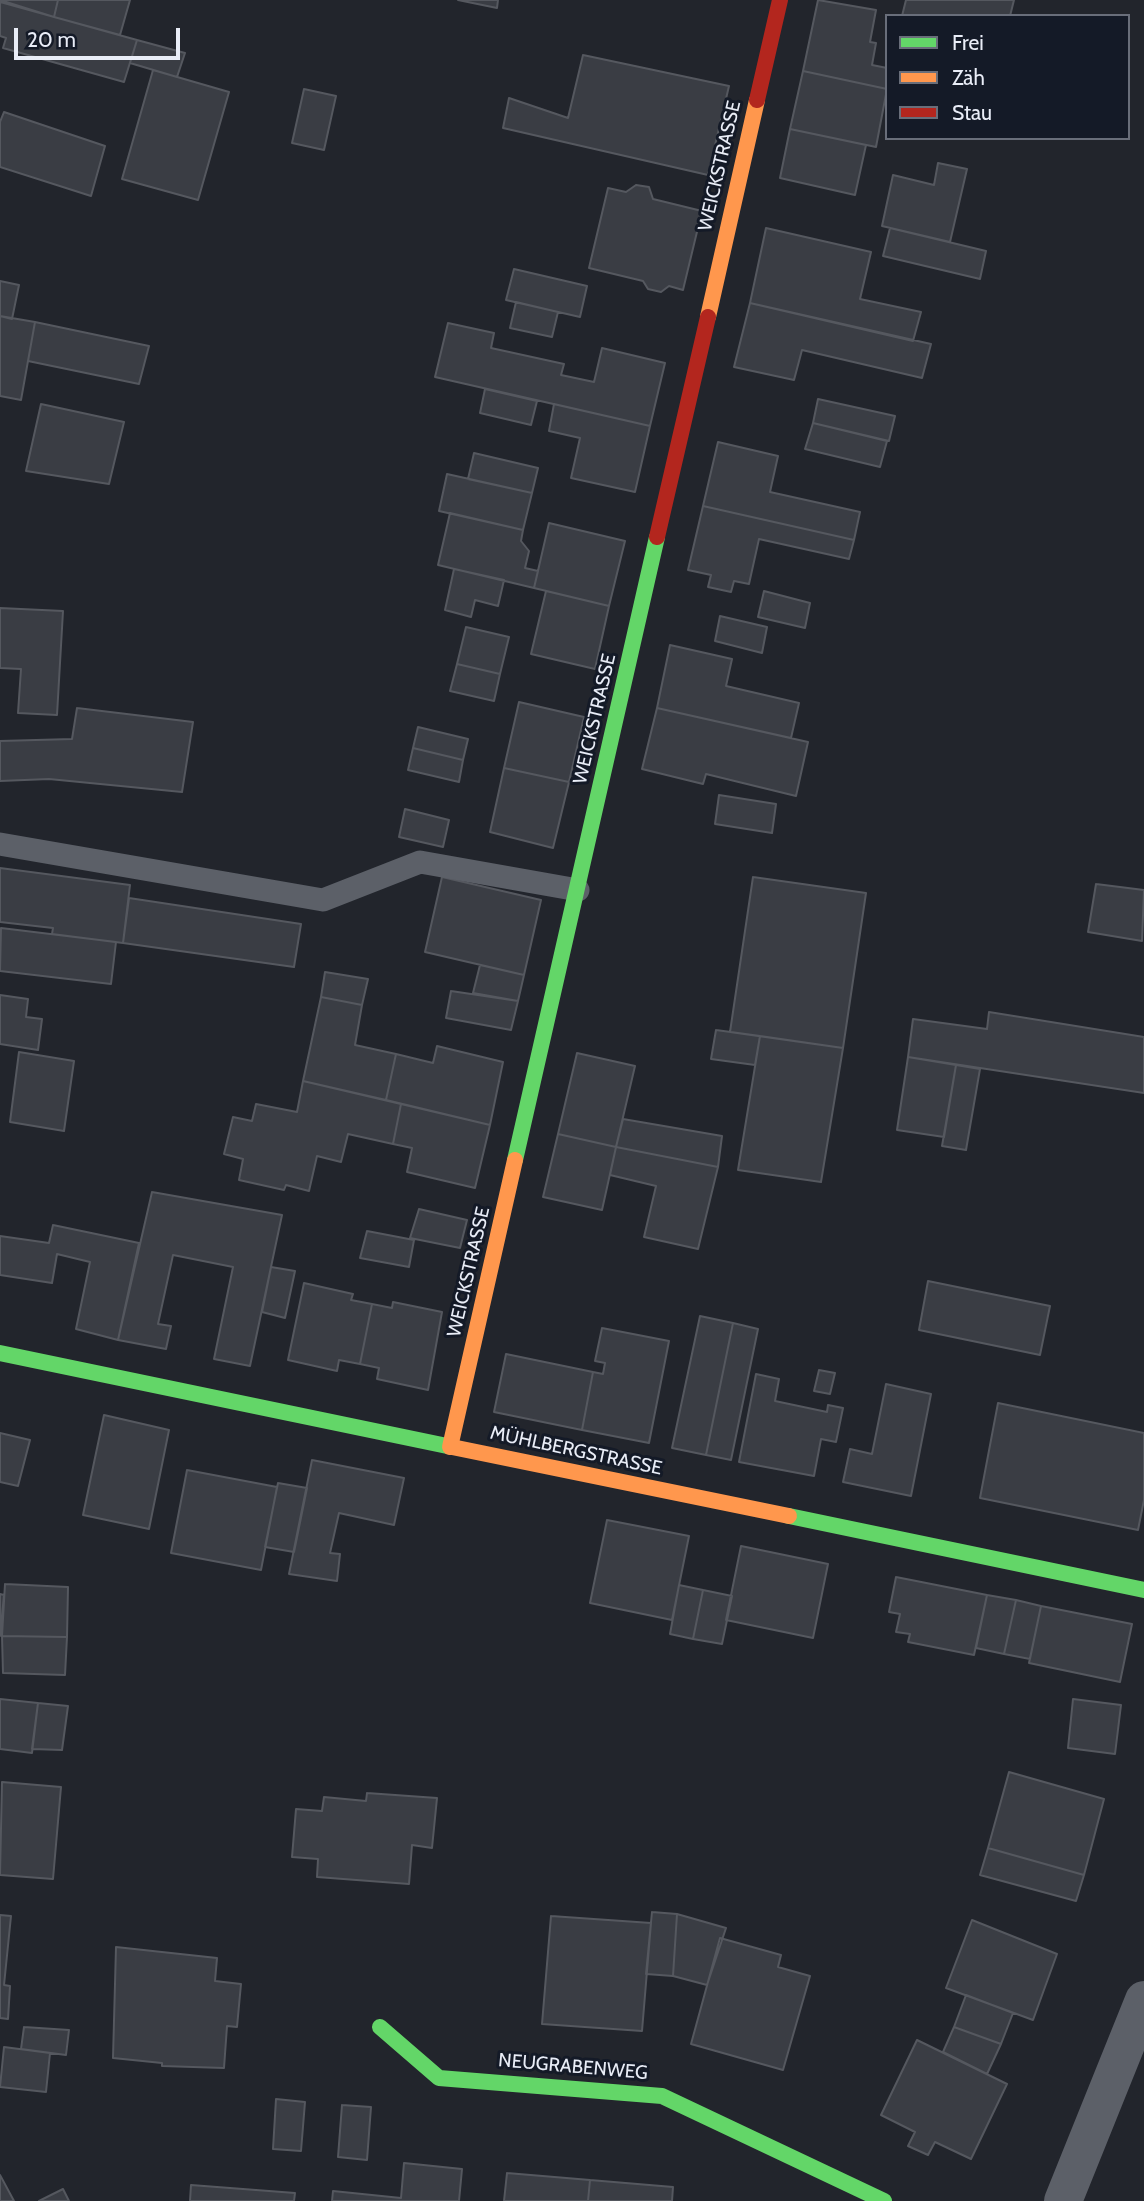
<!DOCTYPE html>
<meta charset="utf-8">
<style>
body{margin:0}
#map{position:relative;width:1144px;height:2201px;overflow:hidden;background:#22252c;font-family:Cabin,sans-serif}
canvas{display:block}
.legend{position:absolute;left:885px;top:14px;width:245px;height:126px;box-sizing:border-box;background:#141a27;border:2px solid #696e7a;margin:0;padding:9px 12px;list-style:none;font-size:21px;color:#e9edf7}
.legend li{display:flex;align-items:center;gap:14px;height:35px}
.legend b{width:35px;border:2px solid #696e7a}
.scale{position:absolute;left:14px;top:28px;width:166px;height:32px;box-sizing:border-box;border:4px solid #e9edf7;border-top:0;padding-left:9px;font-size:21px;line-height:24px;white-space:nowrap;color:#e9edf7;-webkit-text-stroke:5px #141a27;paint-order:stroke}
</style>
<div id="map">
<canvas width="1144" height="2201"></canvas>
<ul class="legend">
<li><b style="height:9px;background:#63d668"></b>Frei</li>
<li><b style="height:9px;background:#ff974d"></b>Zäh</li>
<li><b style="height:9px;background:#b3261e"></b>Stau</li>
</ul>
<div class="scale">20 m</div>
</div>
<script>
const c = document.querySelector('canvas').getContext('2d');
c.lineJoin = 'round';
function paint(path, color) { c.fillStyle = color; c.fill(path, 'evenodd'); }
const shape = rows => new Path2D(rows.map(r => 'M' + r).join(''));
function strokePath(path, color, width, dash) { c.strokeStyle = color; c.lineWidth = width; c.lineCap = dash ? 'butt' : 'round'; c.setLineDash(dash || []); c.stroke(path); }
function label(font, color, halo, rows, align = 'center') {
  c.font = font + ' Cabin,sans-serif'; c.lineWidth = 6; c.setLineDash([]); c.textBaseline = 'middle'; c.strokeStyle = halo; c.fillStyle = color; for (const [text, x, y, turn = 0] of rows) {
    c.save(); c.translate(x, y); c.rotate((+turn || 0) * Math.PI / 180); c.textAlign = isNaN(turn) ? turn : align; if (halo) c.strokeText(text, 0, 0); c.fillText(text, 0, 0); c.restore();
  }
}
const building = shape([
 [0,0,58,0,54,17,0,0],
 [58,0,130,0,120,35,54,17,58,0],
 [458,0,498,0,497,8,458,0],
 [818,0,876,10,870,42,876,43,872,65,887,68,887,89,803,71,818,0],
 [906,0,1014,0,1010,16,902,16,906,0],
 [0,2,137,40,124,82,3,48,6,38,0,36,0,2],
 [137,40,185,53,177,77,130,63,137,40],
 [583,55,729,86,708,175,503,128,509,98,568,118,583,55],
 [153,70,229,92,198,200,122,179,153,70],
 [803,71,887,89,876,147,790,129,803,71],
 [304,89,336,96,324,150,292,143,304,89],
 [4,112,105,146,91,196,0,167,0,122,4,112],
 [790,129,866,145,855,195,780,178,790,129],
 [938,163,967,169,950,242,882,226,893,175,934,185,938,163],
 [636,185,649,187,653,199,702,211,683,290,669,286,661,292,648,289,643,281,589,268,608,188,626,192,636,185],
 [766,228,871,252,860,299,921,312,913,341,750,303,766,228],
 [890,228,986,251,980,279,883,256,890,228],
 [514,269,587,286,580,317,506,300,514,269],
 [0,281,19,285,12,319,0,316,0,281],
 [516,302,558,312,552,337,510,328,516,302],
 [750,303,931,344,922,378,802,350,794,380,734,367,750,303],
 [0,316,35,322,21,400,0,396,0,316],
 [35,322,149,346,139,384,28,361,35,322],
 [448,323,494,333,491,348,564,364,561,375,594,382,602,348,665,363,650,426,435,377,448,323],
 [485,389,537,401,531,425,480,413,485,389],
 [818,399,895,416,889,441,813,423,818,399],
 [41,404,124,422,109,484,26,471,41,404],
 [554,404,650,426,635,492,571,478,580,438,549,431,554,404],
 [813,423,887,441,880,467,805,449,813,423],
 [718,442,778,456,770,492,860,512,854,540,703,506,718,442],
 [474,453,538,468,532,493,468,479,474,453],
 [447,474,532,493,523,530,439,511,447,474],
 [703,506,854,540,849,559,759,539,749,584,734,581,731,592,708,587,711,575,688,570,703,506],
 [450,513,523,530,521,541,529,551,525,568,538,571,534,588,438,565,450,513],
 [549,523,625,541,609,606,534,588,549,523],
 [454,569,504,580,498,606,475,600,471,617,445,610,454,569],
 [546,591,609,606,595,669,531,654,546,591],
 [764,591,810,603,805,628,758,617,764,591],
 [0,608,63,611,57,715,18,713,21,669,0,668,0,608],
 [720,616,767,627,762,653,715,641,720,616],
 [466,627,509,637,500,674,457,664,466,627],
 [670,645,732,659,726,686,799,703,791,738,657,708,670,645],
 [457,664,500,674,494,701,450,691,457,664],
 [519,702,584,717,569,782,504,768,519,702],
 [77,708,193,722,182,792,49,779,0,781,0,741,72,739,77,708],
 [657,708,808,742,796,796,706,774,703,784,642,769,657,708],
 [418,727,468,739,463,760,413,748,418,727],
 [413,748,463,760,459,782,408,770,413,748],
 [504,768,569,782,553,848,490,832,504,768],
 [719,795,776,804,772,833,715,824,719,795],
 [405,809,449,820,443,847,399,837,405,809],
 [0,868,130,885,123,943,52,934,53,928,0,922,0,868],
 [442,877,541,900,524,975,425,952,442,877],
 [753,877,866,893,843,1048,730,1032,753,877],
 [1096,884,1144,890,1142,941,1088,932,1096,884],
 [129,898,301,924,294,967,123,943,129,898],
 [1,928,116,942,111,984,0,971,1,928],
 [480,965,524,975,518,1001,473,993,480,965],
 [325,972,368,979,362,1005,321,997,325,972],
 [451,991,518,1001,511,1030,446,1018,451,991],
 [0,995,28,999,26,1017,42,1019,38,1050,0,1044,0,995],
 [321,997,362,1005,355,1045,396,1054,386,1100,303,1081,321,997],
 [989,1012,1144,1037,1144,1093,908,1057,913,1019,987,1029,989,1012],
 [716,1030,760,1036,755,1065,711,1059,716,1030],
 [760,1036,843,1048,821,1182,738,1170,760,1036],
 [437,1046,503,1062,490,1125,386,1100,396,1054,433,1063,437,1046],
 [19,1052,74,1061,64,1131,10,1122,19,1052],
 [577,1053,635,1066,616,1147,558,1134,577,1053],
 [908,1057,956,1065,944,1137,897,1130,908,1057],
 [956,1065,980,1069,966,1150,942,1146,956,1065],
 [303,1081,401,1104,393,1144,348,1134,341,1162,317,1156,309,1191,286,1185,284,1190,239,1180,243,1159,224,1154,233,1117,252,1121,256,1104,297,1112,303,1081],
 [401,1104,490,1125,475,1188,407,1172,412,1148,393,1144,401,1104],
 [623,1119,722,1136,718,1167,616,1147,623,1119],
 [558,1134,616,1147,602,1210,543,1197,558,1134],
 [616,1147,718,1167,698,1249,644,1237,656,1186,610,1175,616,1147],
 [152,1192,282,1215,250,1366,214,1359,233,1267,173,1255,158,1324,171,1326,166,1349,118,1340,152,1192],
 [419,1209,467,1220,460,1248,410,1238,419,1209],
 [53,1225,139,1243,118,1340,76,1329,90,1262,57,1254,52,1283,0,1275,0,1236,49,1243,53,1225],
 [367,1231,414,1240,409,1267,360,1258,367,1231],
 [271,1267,295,1271,285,1318,262,1312,271,1267],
 [928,1281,1050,1306,1040,1355,919,1330,928,1281],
 [304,1283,353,1294,351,1300,372,1304,360,1364,339,1360,337,1371,288,1360,304,1283],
 [393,1302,442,1312,428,1390,377,1379,379,1368,360,1364,372,1304,392,1308,393,1302],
 [700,1316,733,1323,706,1455,672,1448,700,1316],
 [733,1323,758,1329,731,1460,706,1455,733,1323],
 [602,1328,669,1341,649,1443,582,1430,593,1372,603,1374,605,1363,595,1361,602,1328],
 [506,1354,593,1372,582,1430,494,1412,506,1354],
 [819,1370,835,1373,830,1394,814,1391,819,1370],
 [756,1374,779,1379,775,1401,827,1412,828,1405,843,1408,836,1442,821,1439,814,1476,739,1462,756,1374],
 [886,1384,931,1394,911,1496,843,1482,850,1449,872,1454,886,1384],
 [998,1403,1144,1433,1144,1500,1138,1530,980,1498,998,1403],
 [104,1415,169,1430,149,1529,83,1515,104,1415],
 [0,1433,30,1440,18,1486,0,1482,0,1433],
 [312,1460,404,1478,394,1525,339,1513,330,1553,340,1554,337,1581,289,1574,312,1460],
 [187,1470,277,1487,261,1570,171,1553,187,1470],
 [278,1483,307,1488,294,1552,265,1547,278,1483],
 [607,1520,689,1536,672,1620,590,1603,607,1520],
 [741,1546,828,1564,813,1638,726,1620,741,1546],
 [896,1577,987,1595,974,1655,908,1642,910,1634,896,1632,900,1614,889,1612,896,1577],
 [5,1584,68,1587,67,1637,2,1636,5,1584],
 [679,1585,703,1590,693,1639,670,1634,679,1585],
 [703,1590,732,1596,722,1644,693,1639,703,1590],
 [0,1594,4,1595,0,1636,0,1594],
 [987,1595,1016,1600,1004,1654,976,1648,987,1595],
 [1016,1600,1041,1606,1030,1659,1004,1654,1016,1600],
 [1041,1606,1132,1624,1120,1682,1029,1663,1041,1606],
 [2,1636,67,1637,65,1675,3,1673,2,1636],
 [0,1699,38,1703,32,1753,0,1749,0,1699],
 [1073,1699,1121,1705,1115,1754,1068,1748,1073,1699],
 [38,1703,68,1706,62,1750,32,1749,38,1703],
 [1009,1772,1104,1799,1084,1875,988,1848,1009,1772],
 [2,1782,61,1787,53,1879,0,1875,2,1782],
 [367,1793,437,1798,432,1848,412,1845,409,1884,317,1877,318,1859,292,1857,296,1809,322,1811,324,1797,366,1801,367,1793],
 [988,1848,1084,1875,1076,1901,980,1875,988,1848],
 [652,1912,677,1914,673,1976,646,1974,652,1912],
 [677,1914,726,1928,707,1985,673,1976,677,1914],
 [0,1915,11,1916,4,1985,10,1986,8,2019,0,2018,0,1915],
 [551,1916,651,1923,642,2031,542,2024,551,1916],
 [972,1920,1057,1954,1033,2020,946,1988,972,1920],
 [720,1938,781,1955,778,1967,810,1976,783,2070,691,2044,720,1938],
 [116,1947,217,1958,215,1981,241,1984,237,2027,227,2026,224,2068,162,2066,162,2063,113,2058,116,1947],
 [966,1995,1013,2013,1001,2044,954,2027,966,1995],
 [24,2027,69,2030,66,2055,21,2049,24,2027],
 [954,2027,1001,2044,987,2074,943,2052,954,2027],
 [917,2040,1007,2084,971,2159,935,2142,928,2155,908,2146,915,2132,881,2115,917,2040],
 [4,2047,50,2053,46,2092,0,2087,4,2047],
 [276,2099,305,2102,301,2151,273,2149,276,2099],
 [342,2105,371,2107,367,2160,338,2157,342,2105],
 [404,2163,462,2169,459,2201,332,2201,333,2191,401,2198,404,2163],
 [507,2173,590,2180,588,2201,504,2201,507,2173],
 [0,2175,14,2201,0,2201,0,2175],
 [590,2180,673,2187,672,2201,588,2201,590,2180],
 [191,2185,295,2193,294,2201,190,2201,191,2185],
 [63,2189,69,2201,39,2201,63,2189]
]);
paint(building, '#3a3d44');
strokePath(building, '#55585f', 2);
strokePath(shape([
 [0,844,323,900,420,862,578,890]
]), '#5c6068', 23);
strokePath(shape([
 [1063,2201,1144,2000]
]), '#5c6068', 38);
strokePath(shape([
 [515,1160,657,537],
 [0,1353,452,1447],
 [789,1516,1144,1590],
 [380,2027,439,2078,662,2096,884,2201]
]), '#63d668', 16);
strokePath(shape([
 [708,317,757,100],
 [450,1447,515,1160],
 [452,1447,789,1516]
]), '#ff974d', 16);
strokePath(shape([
 [757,100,780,0],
 [657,537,708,317]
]), '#b3261e', 16);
label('19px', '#e9edf7', '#141a27', [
 ["WEICKSTRASSE",720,166,-77],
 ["WEICKSTRASSE",595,719,-77],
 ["WEICKSTRASSE",469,1272,-77],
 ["MÜHLBERGSTRASSE",576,1451,12],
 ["NEUGRABENWEG",573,2067,5]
]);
</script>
